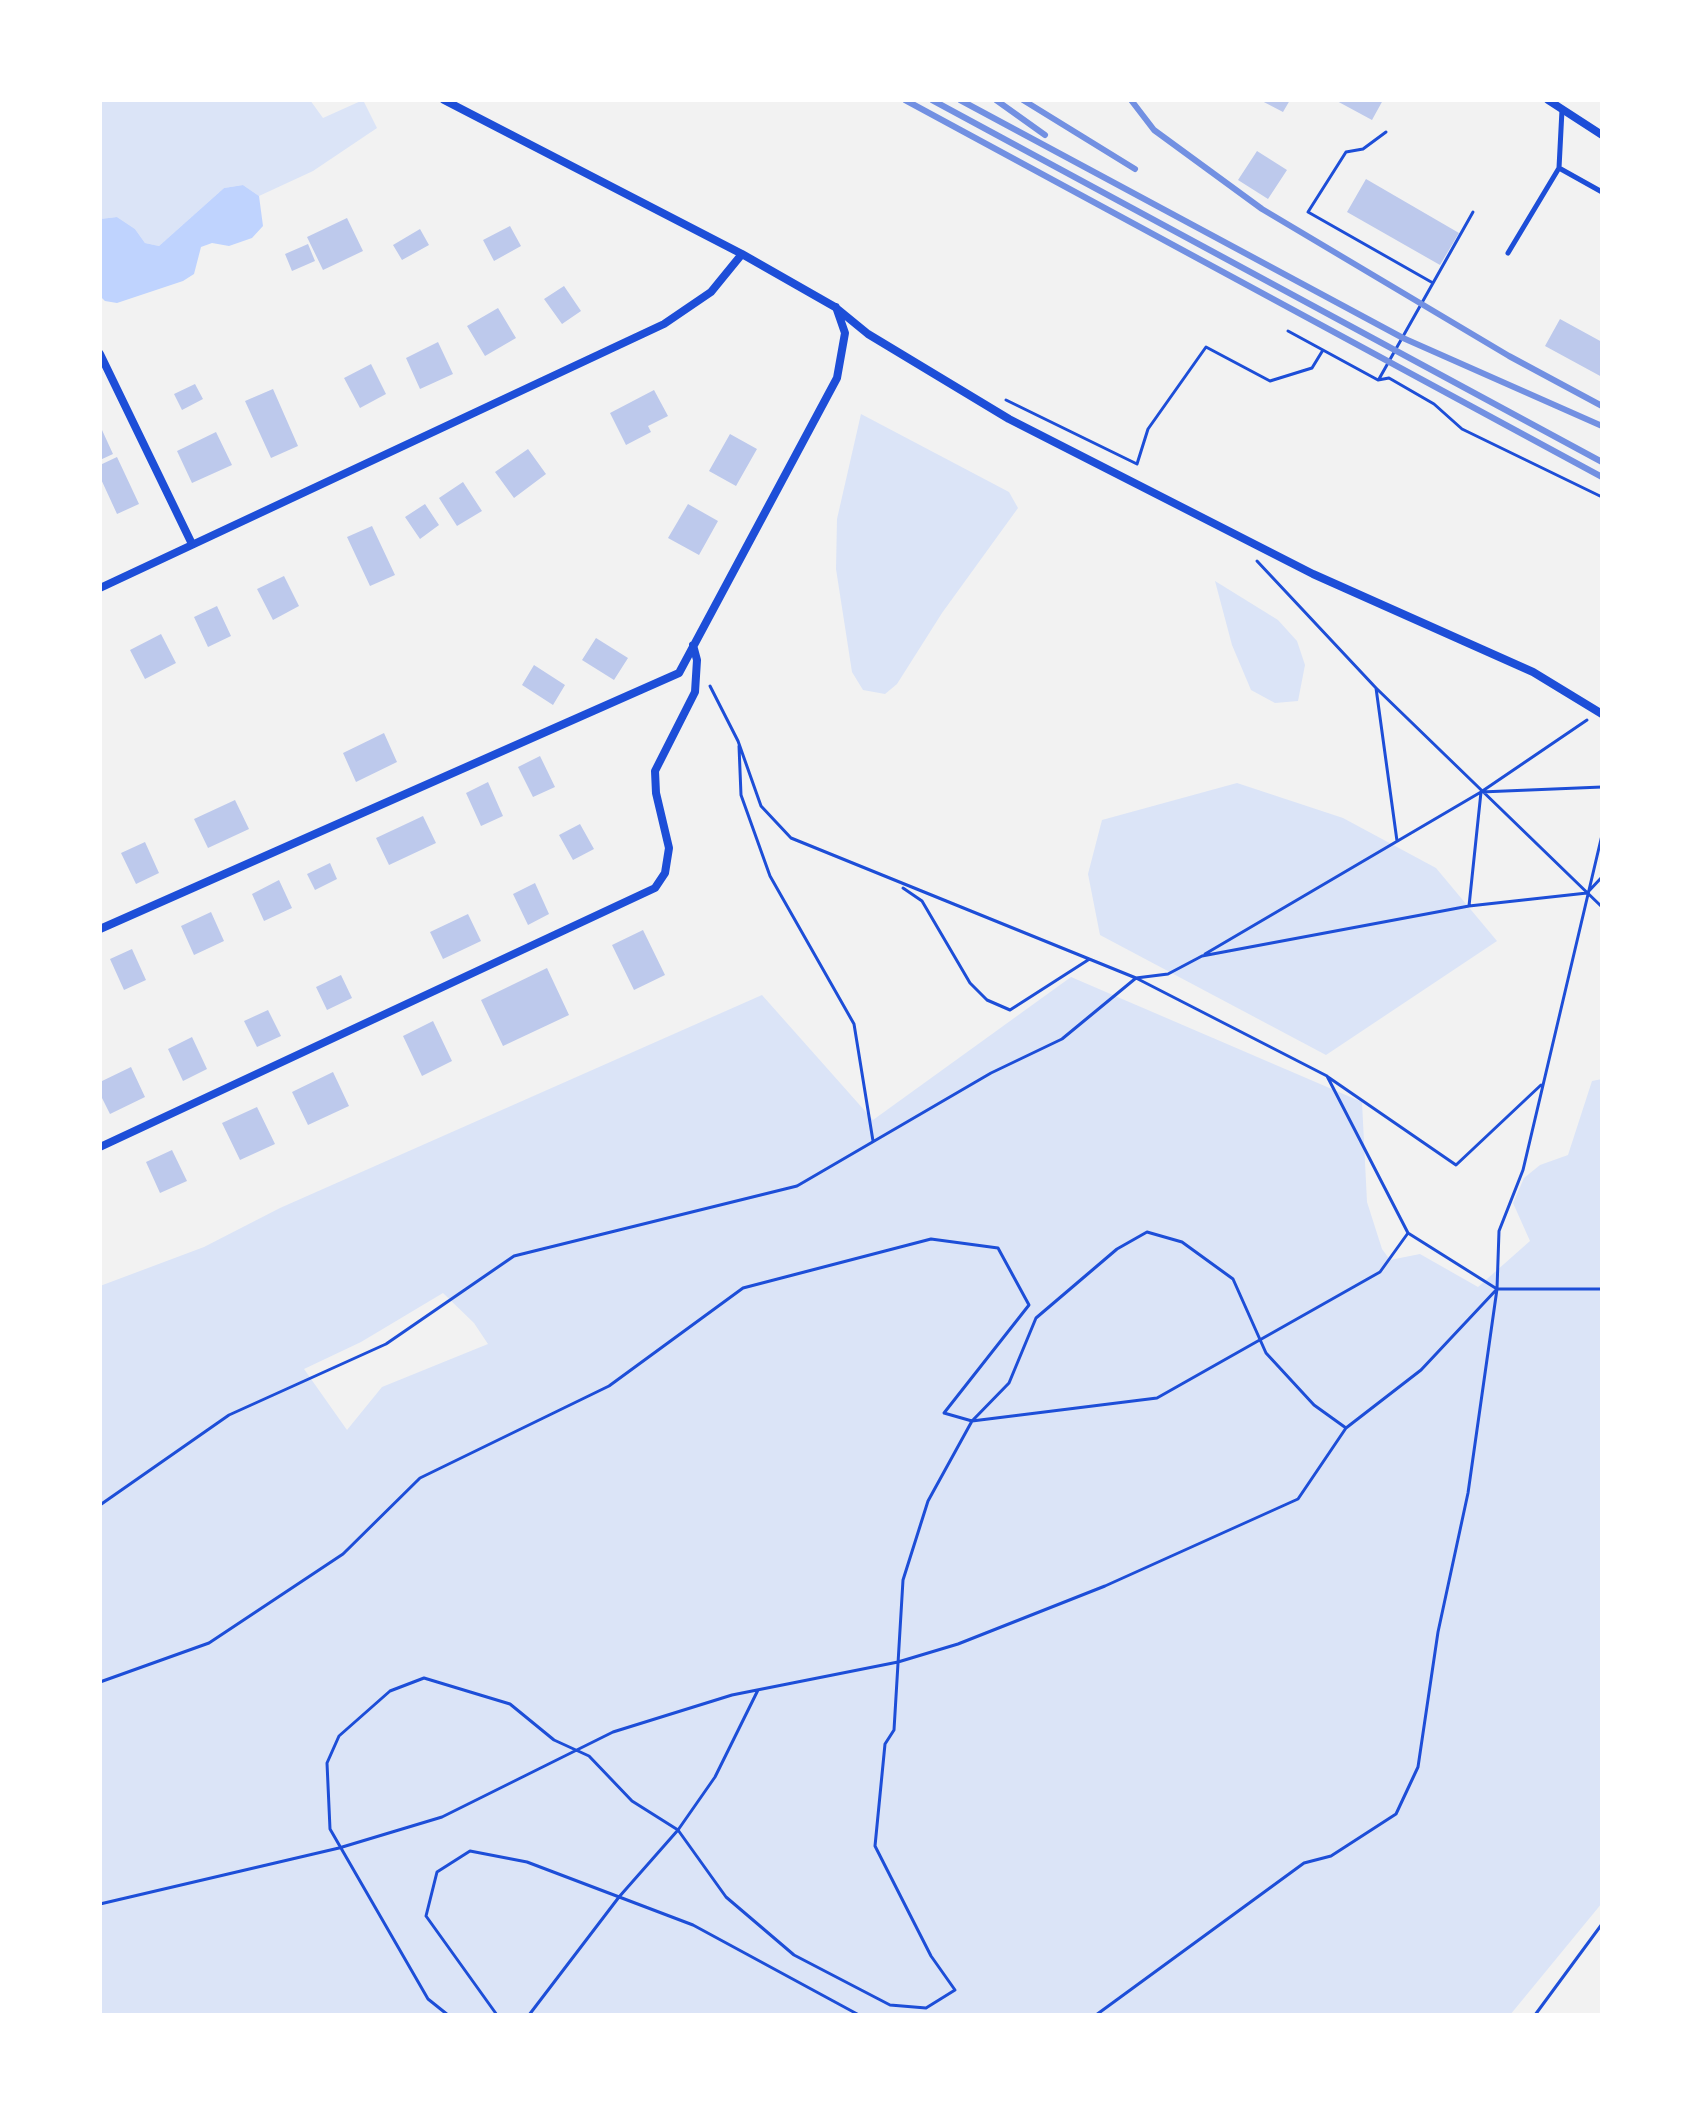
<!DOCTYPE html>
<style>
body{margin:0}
#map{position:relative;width:1702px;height:2115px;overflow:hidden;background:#f2f2f2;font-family:"Open Sans",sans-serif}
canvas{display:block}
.frame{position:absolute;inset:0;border:102px solid #fff;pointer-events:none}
</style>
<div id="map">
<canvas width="1702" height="2115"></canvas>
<div class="frame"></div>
</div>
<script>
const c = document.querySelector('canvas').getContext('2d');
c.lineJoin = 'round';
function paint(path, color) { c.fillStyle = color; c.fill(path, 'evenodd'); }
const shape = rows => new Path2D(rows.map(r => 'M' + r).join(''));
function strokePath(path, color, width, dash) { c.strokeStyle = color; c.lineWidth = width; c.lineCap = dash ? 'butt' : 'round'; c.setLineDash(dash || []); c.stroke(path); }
paint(shape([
 [100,100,310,100,323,118,363,100,377,128,313,171,259,196,243,185,224,188,159,246,145,243,135,229,117,217,100,219],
 [861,414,1009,492,1018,508,942,613,897,684,885,694,863,690,852,672,836,569,837,519],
 [1215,581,1278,620,1297,641,1305,665,1298,701,1275,703,1251,690,1232,645],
 [1237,783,1343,818,1436,868,1497,941,1326,1055,1100,935,1088,874,1102,820],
 [1071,977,1362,1102,1367,1202,1382,1249,1390,1260,1420,1254,1478,1287,1530,1241,1513,1203,1524,1178,1540,1165,1568,1155,1592,1081,1602,1079,1602,1903,1510,2015,100,2015,100,1286,204,1247,280,1208,762,995,873,1120],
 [443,1293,474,1323,488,1344,382,1387,347,1430,304,1369,361,1342]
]), '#dbe4f7');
paint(shape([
 [243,185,259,196,263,226,252,238,229,246,212,243,201,247,194,274,183,281,117,303,105,301,100,296,100,219,117,217,135,229,145,243,159,246,224,188]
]), '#bfd3fe');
paint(shape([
 [1260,100,1290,100,1283,112],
 [1335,100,1383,100,1372,120],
 [1257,151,1287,170,1268,199,1238,180],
 [1366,179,1459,233,1440,265,1347,212],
 [347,218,363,251,323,270,307,237],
 [510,226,521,246,494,261,483,240],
 [420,229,429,245,402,260,393,245],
 [308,244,315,261,292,271,285,254],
 [564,286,581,311,562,324,544,299],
 [498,308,516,338,485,356,467,326],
 [1560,319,1602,342,1602,377,1545,346],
 [438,342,453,374,420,389,406,358],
 [371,364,386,394,360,408,344,378],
 [195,384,203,399,182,410,174,394],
 [273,389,298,446,271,458,245,401],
 [654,390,668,416,648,426,651,432,626,445,610,413],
 [102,430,113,454,100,460,100,431],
 [216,432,232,465,192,483,177,451],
 [730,434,757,449,736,486,709,471],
 [528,449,546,474,514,498,495,472],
 [117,457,139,504,117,514,100,477,100,465],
 [463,482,482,511,457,526,439,498],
 [425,504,439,525,420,539,405,517],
 [688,504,718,521,699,555,668,538],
 [372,526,395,575,370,586,347,537],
 [284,576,299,606,273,620,257,589],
 [217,606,231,636,208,647,194,617],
 [161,634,176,663,145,679,130,650],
 [596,638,628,658,614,680,582,660],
 [534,665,565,685,553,705,522,685],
 [384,733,397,762,356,782,343,753],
 [540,756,555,787,533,797,518,767],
 [488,782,503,816,481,826,466,793],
 [235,800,249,829,208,848,194,819],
 [423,816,436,843,389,865,376,838],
 [580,824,594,849,573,860,559,835],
 [145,842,159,873,136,884,121,853],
 [330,863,337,879,315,890,307,874],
 [279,880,292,908,264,921,252,894],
 [535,883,549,914,528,925,513,894],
 [211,912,224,941,194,955,181,926],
 [468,914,481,941,443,959,430,932],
 [643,930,665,975,634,990,612,945],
 [132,949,146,980,124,990,110,959],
 [547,968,569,1015,503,1046,481,1000],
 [341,975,352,998,327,1010,316,987],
 [268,1010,281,1036,257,1047,244,1021],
 [433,1021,452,1061,422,1076,403,1036],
 [192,1037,207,1069,183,1081,168,1049],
 [131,1067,145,1097,110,1114,100,1094,100,1082],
 [333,1072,349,1106,308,1125,292,1092],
 [257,1107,275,1144,240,1160,222,1123],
 [172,1150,187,1181,160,1193,146,1162]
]), '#bdc9ec');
strokePath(shape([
 [1386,132,1363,149,1346,152,1308,212,1433,283],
 [1288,331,1378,380,1389,378,1434,404,1462,429,1602,497],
 [1379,379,1473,212],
 [1006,400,1137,464,1148,429,1206,347,1270,381,1312,368,1323,350],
 [1257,561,1376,688,1602,907],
 [710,686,738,741,761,806,791,838,1136,978,1327,1076,1408,1233,1497,1289,1602,1289],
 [1376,688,1397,841],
 [739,746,741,795,770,876,854,1024,873,1141],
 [903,888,922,901,970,983,987,1000,1010,1010,1088,960],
 [1469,906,1481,792,1602,787],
 [1205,954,1481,792,1587,720],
 [1328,1077,1456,1165,1541,1085],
 [100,1505,229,1415,386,1344,514,1256,797,1186,991,1073,1062,1039,1136,978,1168,974,1202,956,1469,906,1587,893,1602,877],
 [100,1682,209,1643,343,1554,420,1478,609,1386,743,1288,931,1239,998,1248,1029,1305,944,1413,972,1421,1157,1398,1380,1272,1408,1233],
 [100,1904,339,1848,442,1817,613,1732,732,1695,898,1662,958,1644,1105,1586,1298,1499,1346,1428,1421,1370,1497,1289],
 [448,2015,428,1999,330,1829,327,1763,339,1736,390,1691,424,1678,510,1704,554,1740,589,1756,632,1801,678,1830,726,1897,794,1955,890,2005,926,2008,955,1990,931,1956,875,1846,885,1744,894,1730,903,1580,928,1501,972,1421,1009,1383,1036,1318,1117,1249,1147,1232,1182,1242,1233,1279,1266,1353,1314,1405,1346,1428],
 [497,2015,426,1916,437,1872,470,1851,527,1862,693,1925,859,2015],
 [529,2015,619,1897,678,1830,715,1777,758,1690],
 [1096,2015,1304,1863,1331,1856,1396,1814,1418,1767,1438,1632,1468,1493,1497,1289,1499,1231,1523,1170,1602,835],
 [1535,2015,1602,1924]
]), '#1d4ed8', 3);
strokePath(shape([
 [1559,168,1602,192],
 [1508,253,1559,168,1562,110]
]), '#1d4ed8', 5);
strokePath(shape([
 [444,100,742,254,835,307,868,334,1009,419,1313,574,1533,672,1602,714],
 [1548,100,1602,135],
 [100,354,192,544],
 [100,588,664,324,711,292,742,254],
 [100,929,679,673,837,378,845,333,836,307],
 [100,1147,655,888,665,873,669,848,656,793,655,771,695,692,697,660,693,645]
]), '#1d4ed8', 8);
strokePath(shape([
 [905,100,1602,477],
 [932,100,1602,462],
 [960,100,1403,338,1602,426],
 [996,100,1045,135],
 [1023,100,1135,169],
 [1131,100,1154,130,1262,209,1509,356,1602,406]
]), '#7290e2', 6);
</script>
